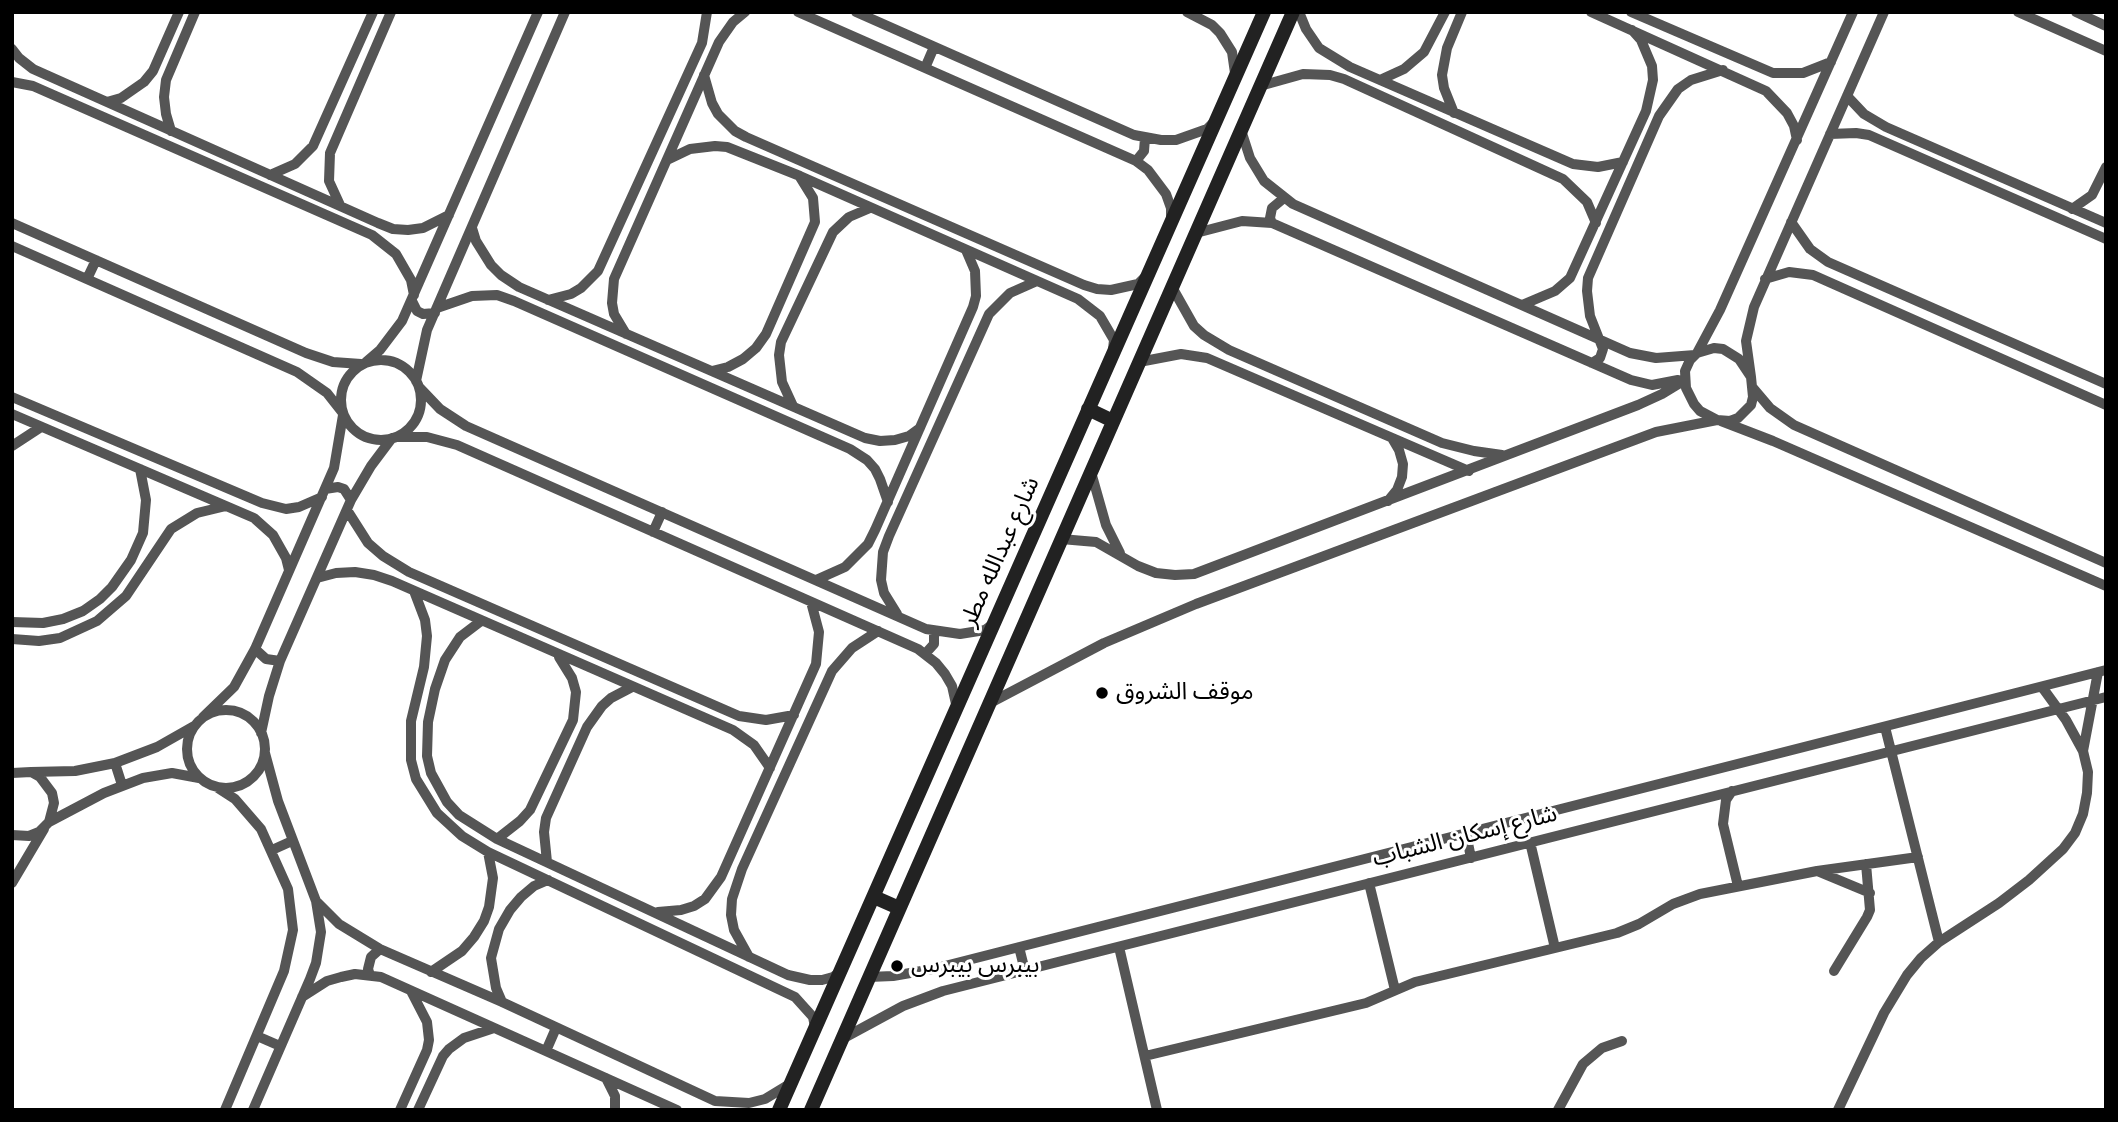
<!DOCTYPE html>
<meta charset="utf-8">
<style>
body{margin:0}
#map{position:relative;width:2118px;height:1122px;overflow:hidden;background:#fff;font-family:"Roboto Condensed",sans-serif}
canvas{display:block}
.frame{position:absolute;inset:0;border:14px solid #000;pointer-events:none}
</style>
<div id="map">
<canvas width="2118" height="1122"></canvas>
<div class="frame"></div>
</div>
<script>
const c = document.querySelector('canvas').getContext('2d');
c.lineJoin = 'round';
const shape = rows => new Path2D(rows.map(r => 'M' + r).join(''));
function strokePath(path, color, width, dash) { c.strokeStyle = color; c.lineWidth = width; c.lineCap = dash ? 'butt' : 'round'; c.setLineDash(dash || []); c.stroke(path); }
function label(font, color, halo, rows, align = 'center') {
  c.font = font + ' "Roboto Condensed","Noto Sans Arabic",sans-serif'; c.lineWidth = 6; c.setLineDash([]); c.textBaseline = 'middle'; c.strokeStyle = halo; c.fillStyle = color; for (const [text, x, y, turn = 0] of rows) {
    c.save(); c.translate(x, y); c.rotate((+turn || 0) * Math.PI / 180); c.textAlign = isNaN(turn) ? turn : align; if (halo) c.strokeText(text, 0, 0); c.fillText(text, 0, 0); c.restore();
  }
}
strokePath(shape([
 [798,12,1136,161,1148,170,1166,194,1171,208,1171,220],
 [856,12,1134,135,1161,140,1176,140,1207,129,1214,122],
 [1187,12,1212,25,1220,33,1232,52,1235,73],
 [1299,12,1306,29,1319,48,1350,67,1573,164,1598,167,1623,162],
 [1591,12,1766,91,1787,113,1794,126,1797,140],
 [1631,12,1773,73,1803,73,1831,62],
 [2018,12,2106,51],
 [2076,12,2106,26],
 [12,49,19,58,33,69,378,223,393,229,408,230,423,228,449,215],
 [925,68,934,47],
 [704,75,712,103,718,114,735,131,746,137,1084,285,1097,289,1111,290,1138,284,1144,278],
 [1380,80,1404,69,1424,52,1445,12],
 [12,82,33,86,372,235,396,254,411,280,414,295],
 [1260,86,1303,74,1330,75,1344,79,1563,179,1587,202,1596,223],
 [1847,96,1864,114,1886,127,2106,223],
 [107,102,121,98,144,82,153,71,179,12],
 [1454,113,1444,88,1442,75,1447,48,1462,12],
 [1241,130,1250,158,1264,181,1293,204,1630,353,1656,358,1695,355],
 [171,131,166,114,164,97,166,80,195,12],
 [1830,134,1856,133,1869,135,2106,239],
 [667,160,690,149,715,146,727,147,800,176,1078,299,1100,316,1114,340,1113,349],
 [1136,161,1144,151,1145,138],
 [270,175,295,164,313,146,373,12],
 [340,205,329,181,330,153,391,12],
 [2072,209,2092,195,2106,167],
 [1791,222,1810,249,1828,262,2106,384],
 [12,223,306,353,333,362,361,364],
 [1272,223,1270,218,1272,208,1284,198],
 [472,228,476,241,491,265,501,275,519,287,865,438,880,441,895,440,909,436,920,428],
 [1196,233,1242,221,1272,223,1631,380,1652,385,1678,380],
 [12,246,297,372,327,393,342,412],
 [87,279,96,260],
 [1765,279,1789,272,1813,275,2106,405],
 [1172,287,1194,326,1204,335,1229,350,1442,443,1474,451,1502,455],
 [548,300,571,294,581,288,598,271,702,43,707,12],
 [412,301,417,311,423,314,435,313],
 [1522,305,1555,291,1570,278,1646,111,1653,80,1652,66,1641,40,1632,30],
 [437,308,472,296,497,295,514,301,850,449,867,460,875,469,880,479,888,502],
 [626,334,614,314,612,303,614,279,719,42,733,22,745,12],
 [1714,348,1723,349,1739,359,1751,377,1753,397,1751,405,1738,418,1730,421,1717,420,1700,411,1694,404,1686,388,1685,371,1690,360,1697,353,1714,348],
 [1697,353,1720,310,1853,12],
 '341 400a40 40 0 1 1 80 0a40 40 0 1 1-80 0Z',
 [366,362,380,350,402,321,538,12],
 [1139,362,1181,354,1207,358,1469,471],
 [1592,363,1600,358,1603,349,1590,316,1587,291,1588,278,1659,116,1678,89,1691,80,1723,70],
 [712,371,728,367,743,359,756,348,766,334,815,222,813,198,800,177],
 [1751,377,1746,341,1754,307,1884,12],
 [416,381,427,330,565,12],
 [419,387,440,409,466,426,926,629,960,634,985,630,993,624],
 [1753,388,1770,408,1794,425,2106,563],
 [12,397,262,503,286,509,299,507,322,497],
 [793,406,782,382,779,355,781,342,833,232,849,217,870,208],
 [12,414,254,518,273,535,286,558,289,570],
 [1721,421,1773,441,2106,586],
 [396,437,427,437,457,445,918,649,936,663,945,674,952,686,956,704],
 [12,446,41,427],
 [1091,472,1106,525,1120,553],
 [325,489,338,487,344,489,351,500],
 [1388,501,1397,490,1402,477,1403,464,1399,450,1392,438],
 [347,510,368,543,383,556,409,572,739,716,766,720,794,715],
 [653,532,662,512],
 [1061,539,1096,542,1138,566,1156,573,1175,575,1194,574,1638,405,1662,394,1685,380],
 [317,578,336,573,355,572,374,575,392,581,733,730,754,745,770,768],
 [816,580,845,567,868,544,875,530,973,307,976,296,975,271,966,250],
 [414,591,425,620,427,636,424,667,411,721,411,760,416,779,437,813,462,836,488,852,795,997,813,1017,815,1027],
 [897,614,884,593,881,580,883,552,889,536,989,314,1010,293,1037,281],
 [481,621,460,637,445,660,435,689,428,722,427,756,431,773,447,802,459,815,497,839,788,975,810,980,822,980,833,977,840,972],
 [12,622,43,623,63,619,83,611,100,599,112,587,131,560,143,533,146,500,140,469],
 [12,639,39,641,60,638,97,621,126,596,171,529,197,513,226,506],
 [255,649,266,659,280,661],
 [925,654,934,644,934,631],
 [990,703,1104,643,1196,604,1656,432,1717,420],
 '187 749a39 39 0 1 1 78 0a39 39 0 1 1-78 0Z',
 [203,717,234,687,255,649,334,468,343,415],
 [1885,727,1939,942],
 [261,733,269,696,280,661,351,500,371,466,392,438],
 [2083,751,2098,672],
 [115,763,122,785],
 [31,772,75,771,115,763,157,747,194,726],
 [12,773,31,772,40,777,52,793,54,803,49,822,39,832,29,836,12,835],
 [218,788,235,799,261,829,288,889,293,930,284,971,225,1110],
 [1732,791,1726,800,1723,824,1738,886],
 [49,822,104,793,143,778,172,773,199,778],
 [1466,833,1471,858],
 [497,839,520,821,530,810,573,720,576,692,572,678,559,657],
 [1530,842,1555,948],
 [272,850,292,841],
 [547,862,544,832,546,818,587,727,602,706,611,698,632,687],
 [1817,871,1870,893],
 [12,883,44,829],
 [1369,883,1395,990],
 [316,901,339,924,380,949,502,1002,715,1101,749,1103,765,1099,788,1085],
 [658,912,681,910,694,906,705,899,721,877,816,664,819,632,811,602],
 [1019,947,1025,971],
 [1119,947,1157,1110],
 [749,957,734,930,731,915,732,899,742,869,832,671,852,648,878,631],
 [1834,971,1867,917,1870,910,1866,864],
 [431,972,462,951,474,937,484,921,489,907,493,878,488,852],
 [370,975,368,969,371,957,380,949],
 [869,977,893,976,933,969,2106,670],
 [302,997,327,981,341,977,355,974,381,977,677,1110],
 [502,1002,496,988,491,958,499,929,510,910,521,897,534,886,548,880],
 [257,1036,280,1046],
 [842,1039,903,1006,943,991,2106,697],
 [546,1051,556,1028],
 [1145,1056,1366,1003,1415,982,1617,933,1639,924,1673,904,1700,894,1817,871,1918,857],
 [606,1078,615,1096,615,1110],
 [253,1110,310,979,316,963,321,932,316,901,278,801,265,753],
 [400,1110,427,1050,429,1040,427,1022,411,991],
 [418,1110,443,1056,449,1049,464,1038,494,1028],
 [1558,1110,1583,1064,1602,1048,1622,1041],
 [1838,1110,1884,1013,1907,975,1921,958,1939,942,1999,903,2029,880,2063,849,2075,833,2083,814,2087,793,2088,772,2083,751,2066,720,2042,687]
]), '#555', 10);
strokePath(shape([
 [1088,409,1113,421],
 [874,897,899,908],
 [779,1110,1264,12],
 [811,1110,1293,12]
]), '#222', 14);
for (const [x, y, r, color] of [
 [1102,693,7,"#000"],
 [897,966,7,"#000"]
]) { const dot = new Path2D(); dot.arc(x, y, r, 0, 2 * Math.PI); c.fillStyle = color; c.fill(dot); strokePath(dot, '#fff', 2.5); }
label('24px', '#000', '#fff', [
 ["شارع عبدالله مطر",1001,552,-66],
 ["شارع إسكان الشباب",1465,837,-14]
]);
label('24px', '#000', '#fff', [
 ["موقف الشروق",1116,693],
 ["بيبرس بيبرس",911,966]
], 'left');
</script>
